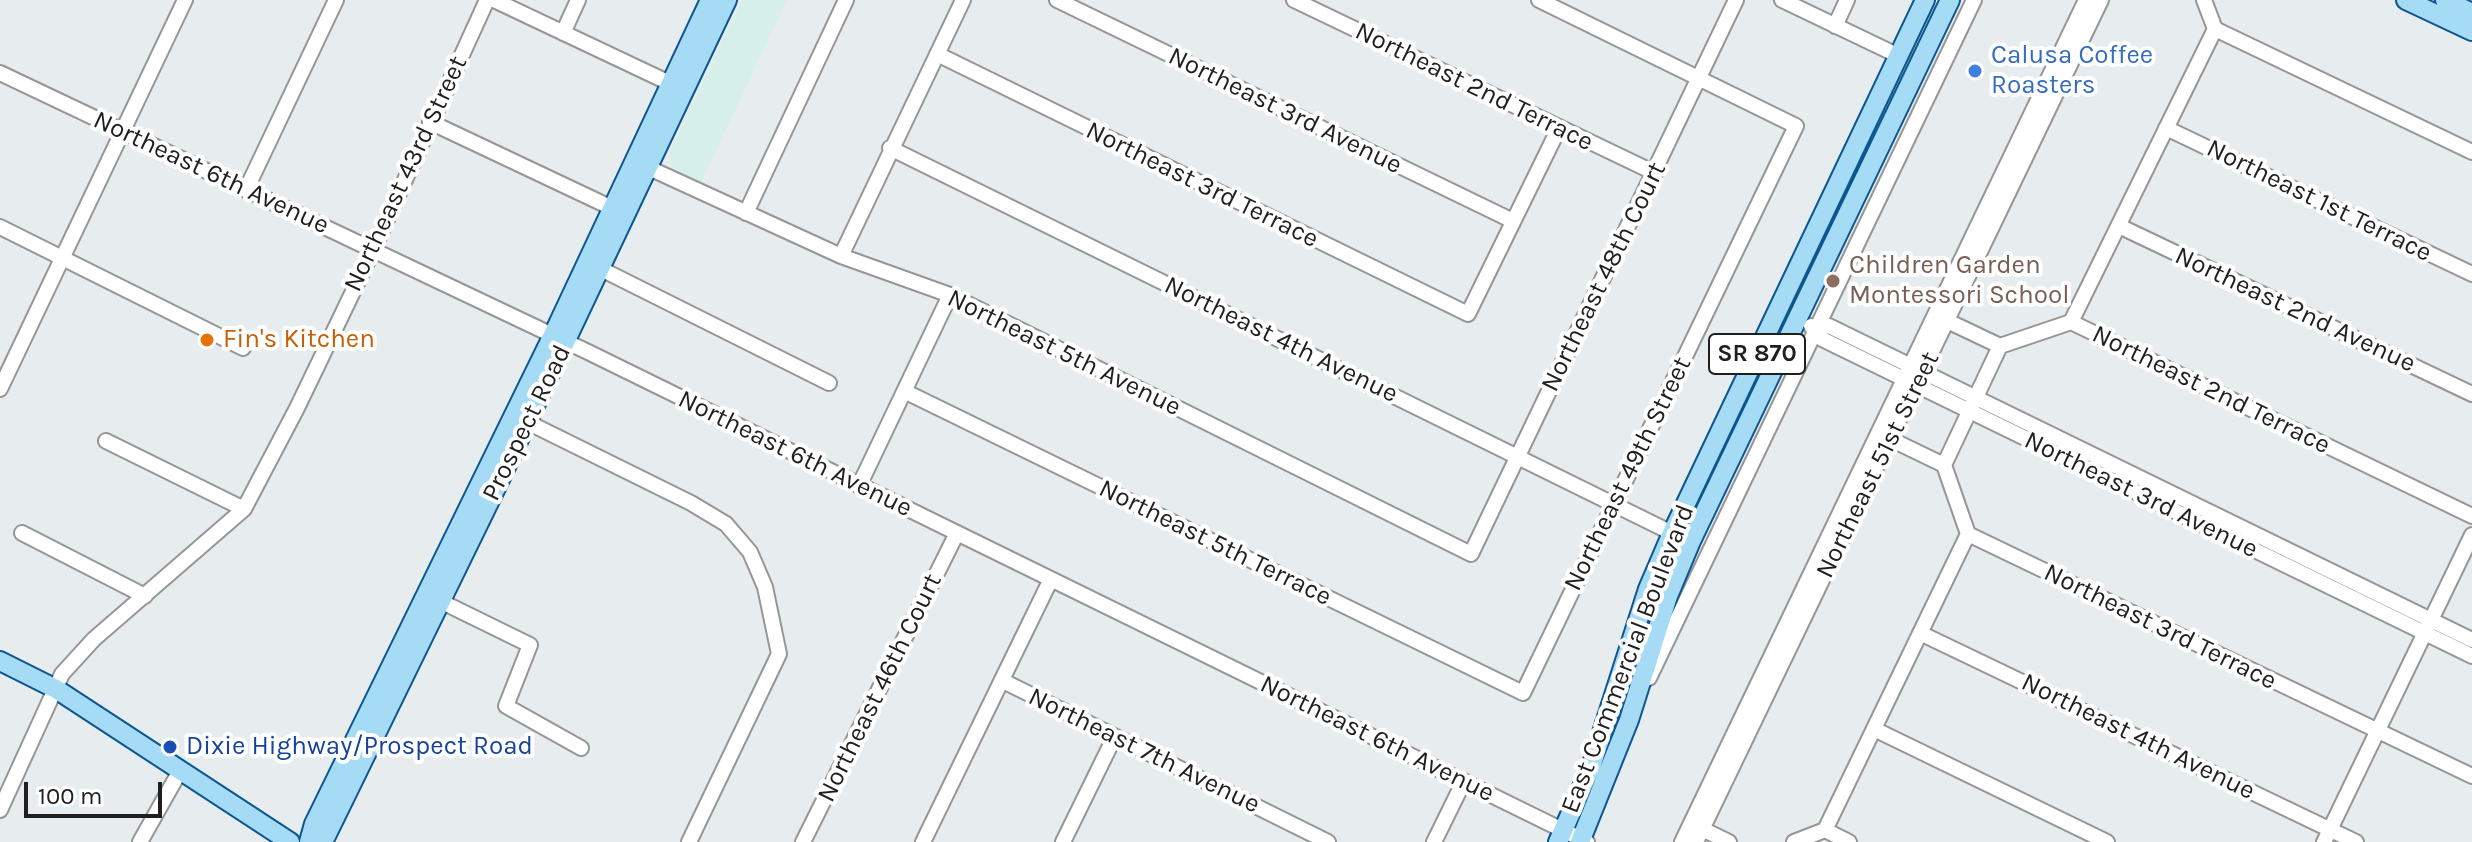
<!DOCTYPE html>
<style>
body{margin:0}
#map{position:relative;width:2472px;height:842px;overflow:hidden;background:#e7ecef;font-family:Karla,sans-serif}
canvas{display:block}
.scale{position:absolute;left:24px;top:782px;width:138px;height:36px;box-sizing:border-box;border:4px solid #1f1f1f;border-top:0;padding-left:10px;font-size:24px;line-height:28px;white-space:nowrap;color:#1f1f1f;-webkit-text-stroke:6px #fff;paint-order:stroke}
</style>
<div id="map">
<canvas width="2472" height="842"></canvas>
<div class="scale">100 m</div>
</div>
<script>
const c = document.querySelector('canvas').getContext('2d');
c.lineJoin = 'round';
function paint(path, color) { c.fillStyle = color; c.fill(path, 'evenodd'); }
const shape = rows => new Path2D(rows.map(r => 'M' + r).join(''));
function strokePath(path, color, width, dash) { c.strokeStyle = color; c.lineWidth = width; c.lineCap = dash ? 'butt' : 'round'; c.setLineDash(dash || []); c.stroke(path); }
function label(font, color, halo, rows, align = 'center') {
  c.font = font + ' Karla,sans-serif'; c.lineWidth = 8; c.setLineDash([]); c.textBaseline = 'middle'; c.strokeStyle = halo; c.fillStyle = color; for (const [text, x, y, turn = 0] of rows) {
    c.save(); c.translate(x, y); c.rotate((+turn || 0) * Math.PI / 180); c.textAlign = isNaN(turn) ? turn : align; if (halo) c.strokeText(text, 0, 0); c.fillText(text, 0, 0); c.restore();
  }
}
paint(shape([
 [742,0,787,0,701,183,672,171,670,152]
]), '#d7efea');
const minor = shape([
 [494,0,678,87],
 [1057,0,1513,221],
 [1294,0,1655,173],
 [1782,0,1899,56],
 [2204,0,2215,29,2472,152],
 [1835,26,1847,0],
 [563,33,578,0],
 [937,54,1468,314,1559,128],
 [0,73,588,352,1587,842],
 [430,122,612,208],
 [2166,128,2472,274],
 [890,148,1672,533],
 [649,168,841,256,950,295,1471,554,1736,0],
 [246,190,336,0],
 [746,213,846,0],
 [2119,226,2472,394],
 [0,227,243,348],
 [841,256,963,0],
 [601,269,829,383],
 [1939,317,2000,346,2071,322,2472,516],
 [2071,322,2215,29],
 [1811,326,1822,339,2472,656],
 [1816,328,1829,326,2472,640],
 [0,389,185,0],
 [906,392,1523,693,1796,126,1539,0],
 [527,422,691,503,726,524,750,552,765,587,779,654,689,842],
 [1884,436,1944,465,1968,534,2472,776],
 [106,441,244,509],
 [1944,465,2000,346],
 [859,486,950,295],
 [22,533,145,596],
 [434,598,530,645,506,706,581,748],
 [1920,633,2356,842],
 [1649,678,1974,0],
 [1003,681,1328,842],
 [1874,729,2107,842],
 [0,810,62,674,94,639,244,509,297,408,373,250,487,0],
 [1694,825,1729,842],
 [1825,830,1968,534],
 [140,842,180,771],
 [803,842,957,533],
 [923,842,1051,579],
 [1063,842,1114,738],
 [1434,842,1464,781],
 [1682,842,2086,0],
 [1696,842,2101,0],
 [1794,842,1825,830,1849,842],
 [2324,842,2472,535]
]);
const major = shape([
 [2406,0,2472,31],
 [2445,0,2472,13],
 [0,661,56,689,290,842],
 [309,842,314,824,553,335,710,0],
 [319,842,326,836,495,490,727,0],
 [1558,842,1591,767,1648,589,1672,533,1925,0],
 [1580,842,1629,720,1668,596,1691,541,1950,0]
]);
strokePath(minor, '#969696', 18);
strokePath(major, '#0b5690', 22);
strokePath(minor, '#fff', 14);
strokePath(major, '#a6dbf5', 18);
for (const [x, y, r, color] of [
 [1975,71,8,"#3f7fe0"],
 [1833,281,8,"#8d6e63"],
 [207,340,8,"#e8710a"],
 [170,747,8,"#1a4fb4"]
]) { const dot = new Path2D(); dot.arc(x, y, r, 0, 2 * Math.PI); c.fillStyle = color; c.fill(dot); strokePath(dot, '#fff', 3); }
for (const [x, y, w] of [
 [1757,354,96]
]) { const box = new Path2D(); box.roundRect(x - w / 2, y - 20, w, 40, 6); c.fillStyle = '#fff'; c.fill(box); strokePath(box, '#1f1f1f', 2); }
label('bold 24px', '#1f1f1f', null, [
 ["SR 870",1757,354]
]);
label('26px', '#366cbe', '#fff', [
 ["Calusa Coffee",1991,56],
 ["Roasters",1991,86]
], 'left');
label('26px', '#1f1f1f', '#fff', [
 ["Northeast 2nd Terrace",1474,87,26],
 ["Northeast 3rd Avenue",1285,111,26],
 ["Northeast 6th Avenue",211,173,25],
 ["Northeast 43rd Street",406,174,-65],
 ["Northeast 3rd Terrace",1202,185,26],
 ["Northeast 1st Terrace",2319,201,26],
 ["Northeast 48th Court",1604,277,-64],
 ["Northeast 2nd Avenue",2295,310,25],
 ["Northeast 4th Avenue",1281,340,26],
 ["Northeast 5th Avenue",1064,353,26],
 ["Northeast 2nd Terrace",2211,390,26],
 ["Prospect Road",527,423,-64],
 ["Northeast 6th Avenue",795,454,26],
 ["Northeast 51st Street",1878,465,-64],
 ["Northeast 49th Street",1628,474,-64],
 ["Northeast 3rd Avenue",2141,495,26],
 ["Northeast 5th Terrace",1215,543,26],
 ["Northeast 3rd Terrace",2160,627,26],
 ["East Commercial Boulevard",1628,659,-69],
 ["Northeast 46th Court",880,688,-64],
 ["Northeast 4th Avenue",2138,737,26],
 ["Northeast 6th Avenue",1377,739,26],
 ["Northeast 7th Avenue",1144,751,26]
]);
label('26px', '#785e54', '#fff', [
 ["Children Garden",1849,266],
 ["Montessori School",1849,296]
], 'left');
label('26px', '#c56008', '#fff', [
 ["Fin's Kitchen",223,340]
], 'left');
label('26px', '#164399', '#fff', [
 ["Dixie Highway/Prospect Road",186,747]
], 'left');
</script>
